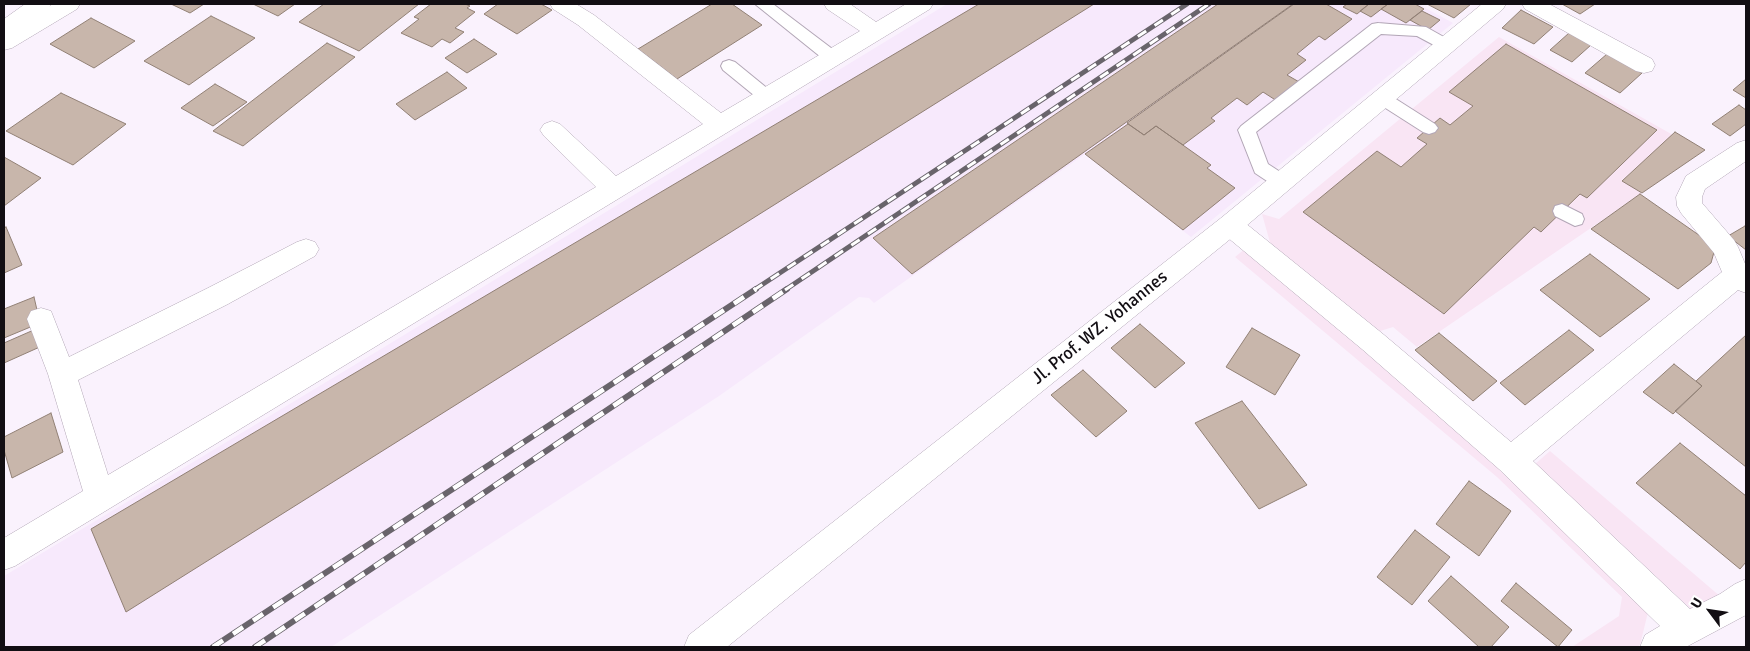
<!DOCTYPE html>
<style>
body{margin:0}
#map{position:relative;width:1750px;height:651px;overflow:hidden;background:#faf2fd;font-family:Signika,sans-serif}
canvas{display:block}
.frame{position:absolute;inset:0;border:5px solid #120e13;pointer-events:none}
.north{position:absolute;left:1685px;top:586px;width:50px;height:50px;-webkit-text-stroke:4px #fff;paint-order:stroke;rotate:301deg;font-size:14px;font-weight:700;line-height:20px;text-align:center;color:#120e13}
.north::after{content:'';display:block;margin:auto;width:18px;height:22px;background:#120e13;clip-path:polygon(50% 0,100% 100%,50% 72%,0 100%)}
</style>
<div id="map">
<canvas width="1750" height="651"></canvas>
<div class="frame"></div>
<div class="north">U</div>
</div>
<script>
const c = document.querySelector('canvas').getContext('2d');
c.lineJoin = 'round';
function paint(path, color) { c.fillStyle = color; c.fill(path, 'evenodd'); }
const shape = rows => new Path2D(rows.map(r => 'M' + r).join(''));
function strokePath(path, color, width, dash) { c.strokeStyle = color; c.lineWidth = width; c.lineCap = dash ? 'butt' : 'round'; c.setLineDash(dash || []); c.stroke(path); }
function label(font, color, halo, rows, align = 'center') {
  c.font = font + ' Signika,sans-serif'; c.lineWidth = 5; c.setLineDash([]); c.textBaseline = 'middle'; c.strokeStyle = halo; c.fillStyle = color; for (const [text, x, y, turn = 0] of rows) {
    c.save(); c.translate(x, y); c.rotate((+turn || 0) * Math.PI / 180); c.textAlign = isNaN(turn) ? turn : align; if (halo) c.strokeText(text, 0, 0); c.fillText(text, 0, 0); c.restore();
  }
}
paint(shape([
 [1499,37,1673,135,1622,180,1642,193,1417,347,1393,327,1377,332,1271,246,1262,214,1279,219],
 [1246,248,1507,469,1650,604,1640,645,1637,647,1572,647,1619,616,1622,597,1497,477,1235,257],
 [1550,451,1721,597,1692,610,1534,465]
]), '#f9e5f4');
paint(shape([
 [947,4,1418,4,1453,23,1191,237,1085,154,874,303,869,298,859,297,719,396,331,647,4,647,4,576,386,346]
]), '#f7e9fc');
const building = shape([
 [171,4,204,4,190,13,171,4],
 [253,4,295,4,278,16,253,4],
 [324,4,419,4,359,51,299,22,324,4],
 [431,4,465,4,470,6,467,8,475,12,455,28,464,32,450,43,442,39,432,47,401,33,419,19,414,17,431,4],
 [498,4,541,4,552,10,517,34,484,14,498,4],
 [712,4,732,4,762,25,677,79,638,49,712,4],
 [979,4,1094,4,126,612,91,529,979,4],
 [1218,4,1293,4,912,274,873,238,1218,4],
 [1294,4,1326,4,1352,19,1325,40,1319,36,1297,54,1306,60,1287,75,1301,83,1277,101,1263,92,1247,105,1237,98,1211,118,1215,121,1183,145,1156,126,1144,135,1127,123,1294,4],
 [1347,4,1369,4,1357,14,1343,7,1347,4],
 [1369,4,1388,4,1371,17,1360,11,1369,4],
 [1388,4,1415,4,1424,9,1406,23,1381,9,1388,4],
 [1427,4,1471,4,1454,18,1427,4],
 [1562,4,1595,4,1580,14,1562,4],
 [1521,10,1553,27,1534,44,1502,28,1521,10],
 [1422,11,1440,20,1428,30,1410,20,1422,11],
 [211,16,255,38,189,85,144,61,211,16],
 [91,18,135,41,94,68,50,44,91,18],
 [1569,33,1591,45,1572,62,1550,50,1569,33],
 [474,39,497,54,467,73,445,58,474,39],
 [327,43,355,57,243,146,213,131,327,43],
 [1506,44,1657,130,1587,198,1580,194,1541,232,1534,227,1444,314,1303,212,1377,151,1401,167,1427,144,1417,138,1440,118,1450,125,1473,106,1449,92,1506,44],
 [1607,54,1642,73,1620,93,1585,73,1607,54],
 [447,72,467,88,415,120,396,104,447,72],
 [1746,79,1746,98,1733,90,1746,79],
 [215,84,247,102,213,126,181,108,215,84],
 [61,93,126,124,73,165,6,131,61,93],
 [1739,105,1746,110,1746,124,1730,136,1712,124,1739,105],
 [1128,124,1144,135,1156,126,1211,165,1207,168,1235,188,1183,230,1085,154,1128,124],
 [1675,132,1705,150,1642,193,1622,181,1675,132],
 [4,157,41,178,4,206,4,157],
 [1640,194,1706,240,1714,252,1711,263,1678,289,1591,229,1640,194],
 [1745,226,1746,227,1746,250,1728,236,1745,226],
 [6,227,22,265,4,273,4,228,6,227],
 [1590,254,1650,299,1600,337,1540,290,1590,254],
 [34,297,40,323,4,338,4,309,34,297],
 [1140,324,1185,363,1155,388,1111,348,1140,324],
 [1252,328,1300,355,1275,395,1226,367,1252,328],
 [36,329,42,346,4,363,4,343,36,329],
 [1569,330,1594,350,1525,405,1500,383,1569,330],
 [1439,333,1497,381,1473,401,1415,350,1439,333],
 [1746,335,1746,467,1675,411,1702,386,1696,381,1746,335],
 [1674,364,1702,386,1673,414,1643,392,1674,364],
 [1083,370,1127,411,1096,437,1051,395,1083,370],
 [1242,401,1307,485,1259,509,1195,423,1242,401],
 [51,413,63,452,12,478,4,450,4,437,51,413],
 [1680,443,1746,496,1746,562,1740,569,1636,483,1680,443],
 [1469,481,1511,511,1479,556,1436,524,1469,481],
 [1415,530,1450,557,1412,605,1377,577,1415,530],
 [1451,576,1509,627,1491,647,1479,647,1428,601,1451,576],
 [1516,583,1572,630,1558,647,1501,601,1516,583]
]);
paint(building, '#c8b6ab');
strokePath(building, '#918075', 1);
const lane = shape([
 [755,4,773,4,839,54,841,58,839,62,833,64,827,62,755,4],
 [1378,23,1426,27,1451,41,1453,45,1451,49,1445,51,1417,36,1381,34,1256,132,1268,164,1288,177,1291,182,1288,187,1282,189,1276,187,1255,173,1238,130,1241,126,1372,24,1378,23],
 [729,60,735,62,773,93,775,97,773,101,767,103,761,101,723,70,721,66,723,62,729,60],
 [1382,92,1388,94,1435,124,1438,128,1435,132,1429,134,1423,132,1376,102,1374,98,1376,94,1382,92],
 [1562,204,1582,214,1584,219,1582,224,1575,226,1555,216,1553,211,1555,206,1562,204]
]);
const street = shape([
 [53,4,80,4,77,9,12,48,4,50,4,33,53,4],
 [550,4,576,4,594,15,721,113,860,31,827,9,824,4,850,4,876,22,906,4,933,4,930,9,884,37,15,566,4,570,4,538,83,491,48,374,27,319,31,311,41,308,51,311,69,357,208,288,297,242,306,239,315,242,319,249,315,256,228,304,78,380,108,475,596,187,544,136,540,130,544,124,552,121,560,124,616,176,703,124,578,25,553,9,550,4],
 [1522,4,1549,4,1652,59,1655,65,1652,71,1644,73,1636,71,1525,9,1522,4],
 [1746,140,1746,161,1705,189,1702,197,1702,203,1734,240,1738,247,1746,266,1746,293,1738,290,1533,461,1690,609,1720,594,1735,584,1746,579,1746,615,1686,647,1640,647,1645,635,1660,626,1500,470,1363,350,1221,232,1217,225,1221,218,1230,215,1239,218,1383,334,1511,442,1722,272,1714,253,1681,213,1677,206,1676,197,1686,176,1737,143,1746,140]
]);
const secondary = shape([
 [1482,4,1506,4,1503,9,1239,232,727,647,684,647,689,635,1221,218,1482,4]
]);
const primary = shape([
 [25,4,51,4,48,9,12,34,4,36,4,19,25,4]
]);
strokePath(lane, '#b2a6b6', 2);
strokePath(street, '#b2a6b6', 1);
strokePath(secondary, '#b2a6b6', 1);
strokePath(primary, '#b2a6b6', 1);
paint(lane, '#fff');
paint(street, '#fff');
paint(secondary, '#fff');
paint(primary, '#fff');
const railFar1 = shape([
 [754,290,1187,4],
 [785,290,1209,4]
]);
const rail = shape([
 [213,647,756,289],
 [255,647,787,289]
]);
strokePath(railFar1, '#69646b', 5);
strokePath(rail, '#69646b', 6);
strokePath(railFar1, '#fff', 3, [10]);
strokePath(rail, '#fff', 4.5, [12]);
label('18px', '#120e13', '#fff', [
 ["Jl. Prof. WZ. Yohannes",1100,328,-39]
]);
</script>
